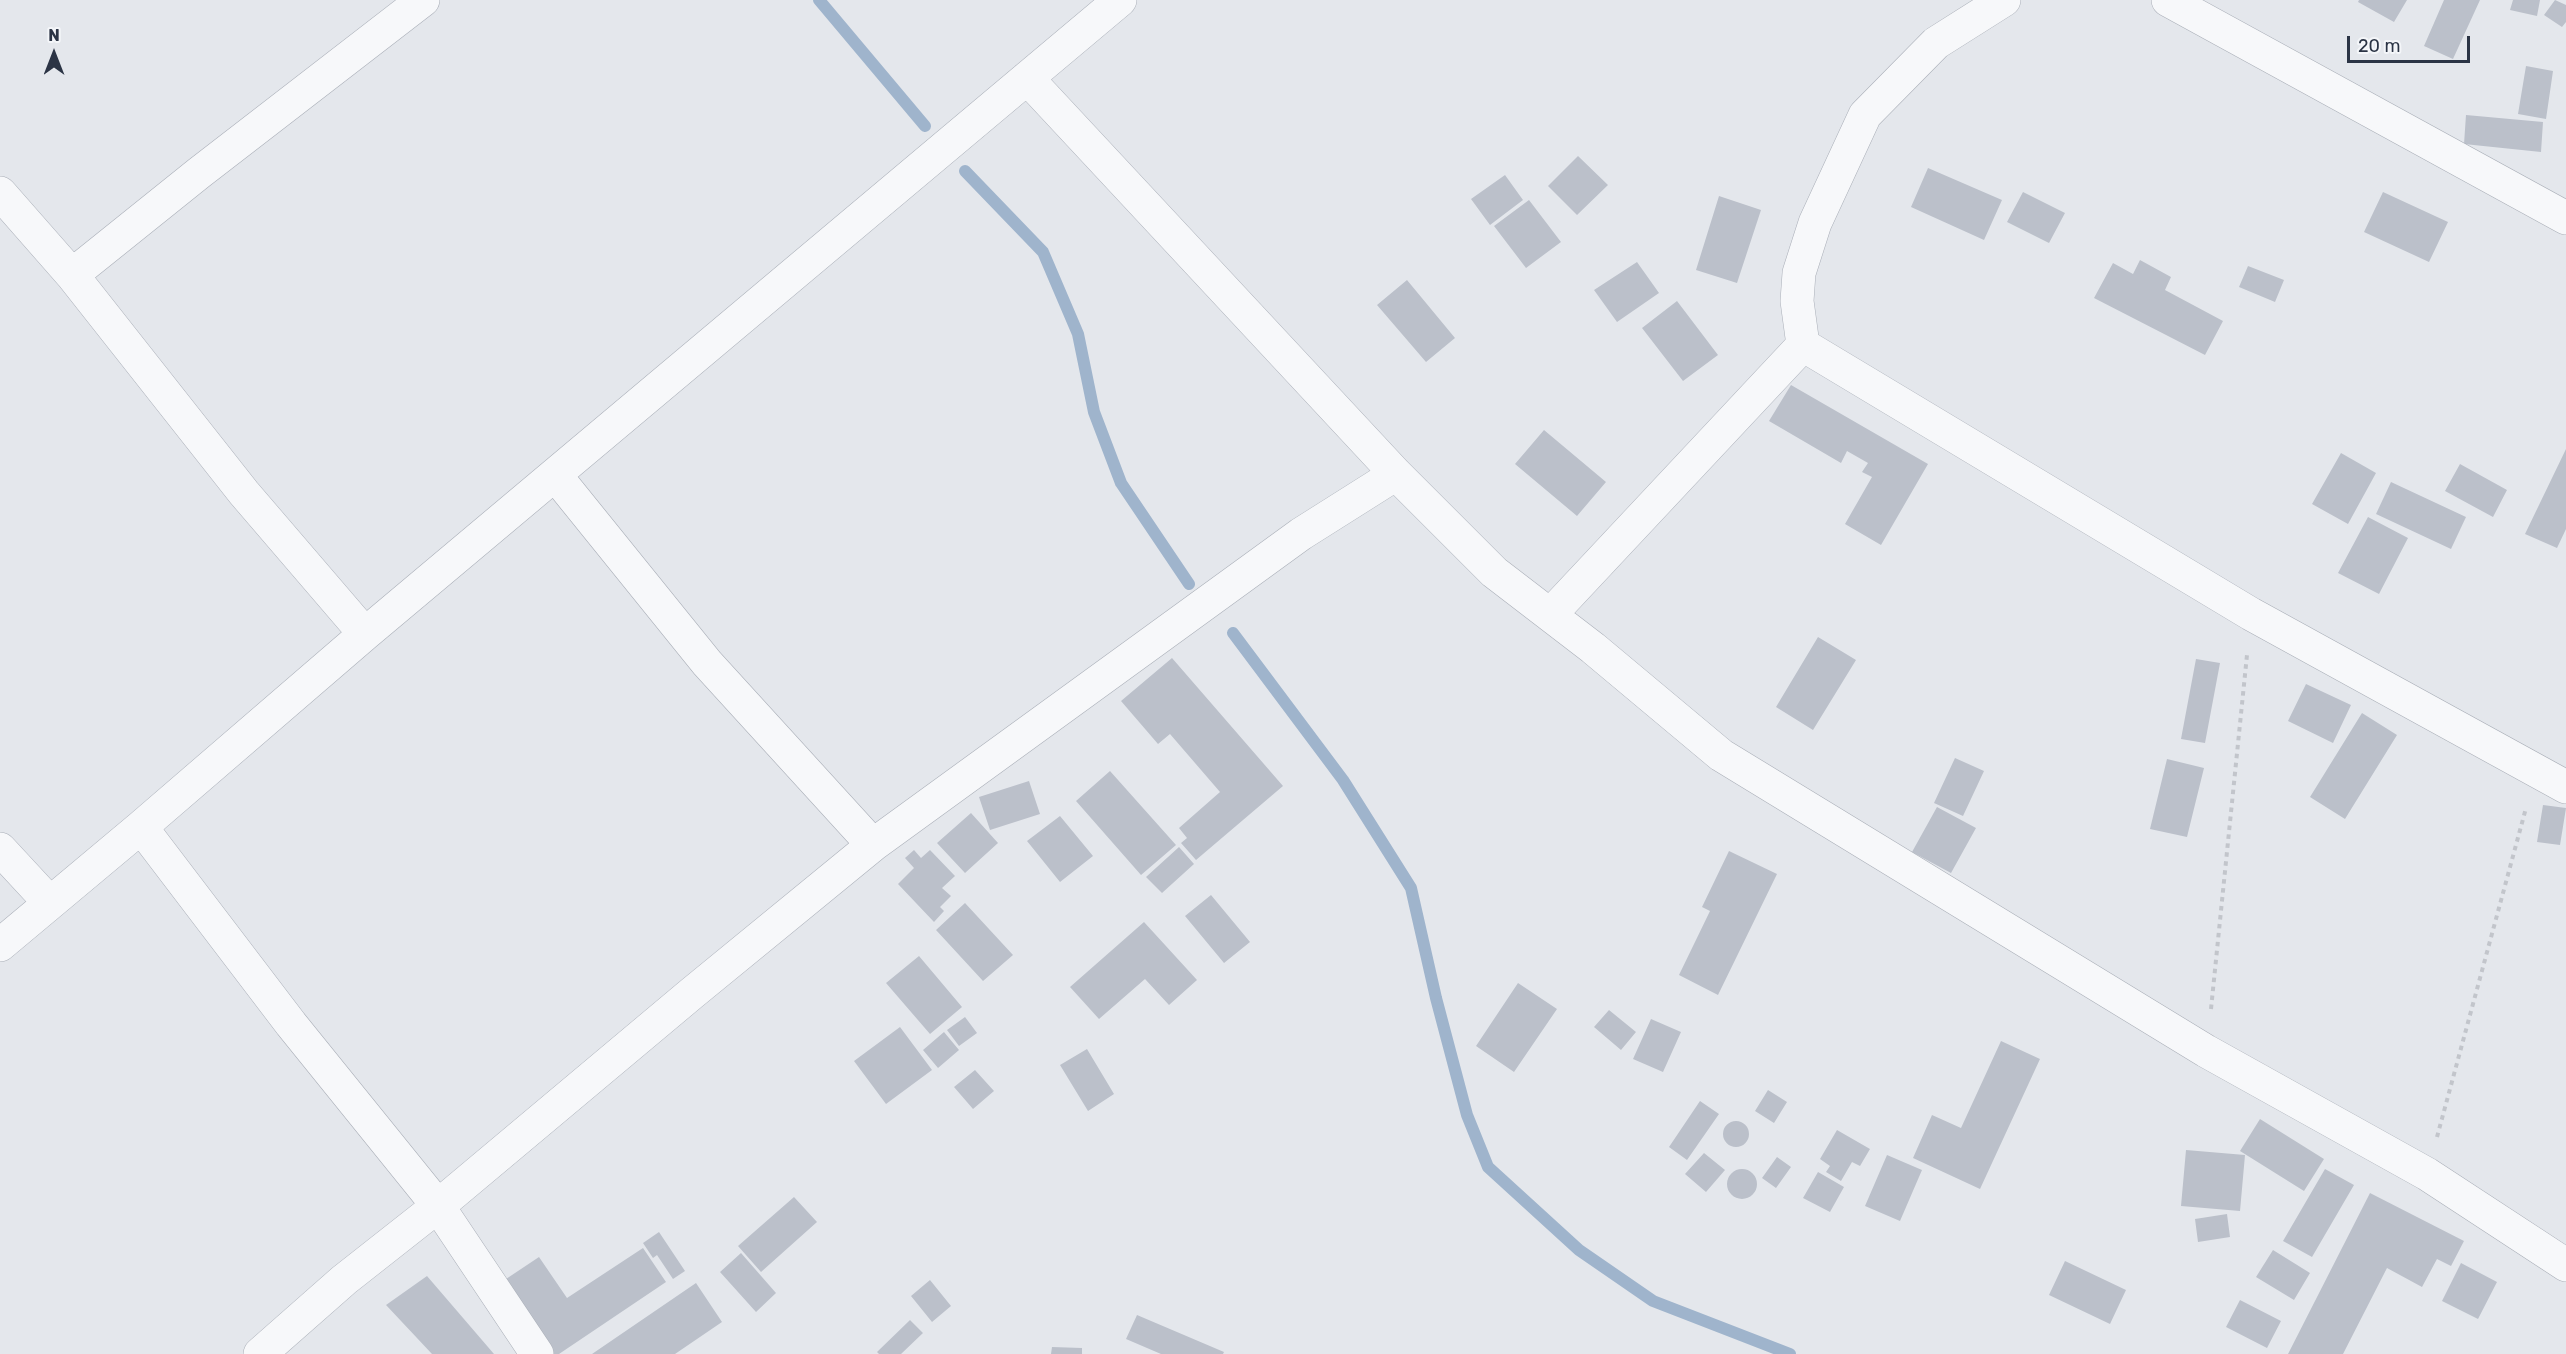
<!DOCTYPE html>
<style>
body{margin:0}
#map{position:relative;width:2566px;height:1354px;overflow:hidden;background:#e4e7ec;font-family:Rubik,sans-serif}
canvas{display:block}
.north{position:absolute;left:24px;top:24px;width:60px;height:60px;-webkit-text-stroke:4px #f4f6f9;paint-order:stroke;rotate:0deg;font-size:16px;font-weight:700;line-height:24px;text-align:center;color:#2b3445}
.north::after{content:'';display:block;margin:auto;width:21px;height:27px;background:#2b3445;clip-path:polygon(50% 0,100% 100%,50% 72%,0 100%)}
.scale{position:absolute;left:2347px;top:36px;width:123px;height:27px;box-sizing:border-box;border:3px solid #2b3445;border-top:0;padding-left:8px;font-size:18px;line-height:21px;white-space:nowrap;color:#2b3445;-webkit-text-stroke:4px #f4f6f9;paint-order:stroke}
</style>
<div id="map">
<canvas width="2566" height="1354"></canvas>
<div class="north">N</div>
<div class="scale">20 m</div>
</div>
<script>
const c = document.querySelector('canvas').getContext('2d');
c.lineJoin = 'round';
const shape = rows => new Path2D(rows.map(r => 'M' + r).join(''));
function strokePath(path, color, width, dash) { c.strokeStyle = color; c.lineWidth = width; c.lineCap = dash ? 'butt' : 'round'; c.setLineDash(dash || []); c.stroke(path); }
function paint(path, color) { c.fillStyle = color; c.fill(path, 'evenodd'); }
strokePath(shape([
 [819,0,925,126],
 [965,171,1043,252,1078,334,1094,412,1121,483,1189,584],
 [1233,633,1343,780,1411,888,1436,998,1467,1115,1488,1167,1579,1250,1653,1301,1790,1354]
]), '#9fb4cc', 12);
paint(shape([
 [2359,0,2407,0,2394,22,2358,2],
 [2444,0,2480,0,2453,59,2424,46],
 [2513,0,2540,0,2537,16,2510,10],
 [2555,0,2566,5,2566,22,2562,27,2544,15],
 [2526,66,2553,71,2546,119,2518,114],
 [2466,115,2543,122,2541,152,2464,144],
 [1578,156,1608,185,1577,215,1548,186],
 [1928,168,2002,200,1984,240,1911,207],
 [1505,175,1523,200,1490,225,1471,199],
 [2023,192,2065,213,2049,243,2007,222],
 [2383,192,2448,222,2429,262,2364,232],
 [1719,196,1761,210,1737,283,1696,270],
 [1529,200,1561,242,1526,268,1494,226],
 [2140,260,2171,277,2165,290,2223,321,2205,355,2094,298,2113,263,2133,274],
 [1637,262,1659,293,1617,322,1594,290],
 [2248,266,2284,280,2275,302,2239,287],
 [1407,280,1455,338,1426,362,1377,305],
 [1677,301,1718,355,1683,381,1642,328],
 [1791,385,1928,464,1881,545,1845,524,1872,477,1862,472,1868,463,1847,451,1841,463,1769,421],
 [1544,430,1606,482,1577,516,1515,464],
 [2566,449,2566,529,2557,548,2525,534],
 [2341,453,2376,473,2348,524,2312,504],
 [2460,464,2507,490,2493,517,2445,491],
 [2391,482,2466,517,2451,549,2376,514],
 [2368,517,2408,538,2379,594,2338,573],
 [1818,637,1856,660,1813,730,1776,707],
 [1172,658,1283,786,1196,860,1181,843,1187,838,1179,828,1220,792,1170,734,1158,744,1121,701],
 [2196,659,2220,663,2205,743,2181,739],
 [2306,684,2351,705,2333,743,2288,721],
 [2362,713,2397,735,2345,819,2310,797],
 [1955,758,1984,771,1963,816,1934,803],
 [2167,759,2204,768,2187,837,2150,829],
 [1110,771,1176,845,1141,875,1076,801],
 [1029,781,1040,814,990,830,979,797],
 [2543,805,2566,808,2560,845,2537,842],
 [1937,807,1976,828,1951,873,1912,852],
 [971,813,998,843,965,873,937,843],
 [1060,816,1093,856,1060,882,1027,841],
 [1179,847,1194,864,1162,893,1146,877],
 [914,850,921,858,930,850,955,876,942,888,951,896,940,907,944,911,934,922,898,884,914,868,905,858],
 [1729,851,1777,874,1718,995,1679,975,1710,911,1702,907],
 [1211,895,1250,942,1224,963,1185,916],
 [965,903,1013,955,983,981,936,930],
 [1144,922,1197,980,1169,1005,1145,979,1099,1019,1070,987],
 [919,956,962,1007,930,1034,886,983],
 [1518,983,1557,1009,1514,1072,1476,1046],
 [1609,1010,1636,1032,1621,1050,1594,1027],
 [965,1017,977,1033,959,1046,947,1030],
 [1651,1019,1681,1032,1663,1072,1633,1059],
 [900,1027,932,1070,886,1104,854,1061],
 [944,1032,959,1050,938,1068,923,1050],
 [2001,1041,2040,1059,1980,1189,1913,1158,1932,1115,1961,1128],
 [1087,1049,1114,1094,1088,1111,1060,1065],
 [975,1070,994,1091,973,1109,954,1087],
 [1768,1090,1787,1102,1774,1123,1755,1111],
 [1700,1101,1719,1114,1687,1160,1669,1147],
 [2260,1119,2324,1159,2304,1191,2240,1151],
 '1723 1134a13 13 0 1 1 26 0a13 13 0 1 1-26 0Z',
 [1837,1130,1870,1149,1860,1166,1852,1162,1841,1181,1826,1172,1830,1166,1820,1159],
 [2186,1150,2245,1155,2240,1211,2181,1206],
 [1704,1153,1725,1170,1706,1192,1685,1174],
 [1887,1155,1922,1170,1900,1221,1865,1206],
 [1777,1157,1791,1167,1776,1188,1762,1178],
 [2325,1169,2354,1185,2312,1257,2283,1241],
 '1727 1184a15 15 0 1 1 30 0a15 15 0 1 1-30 0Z',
 [1818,1172,1844,1187,1830,1212,1803,1198],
 [2370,1193,2464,1241,2451,1266,2437,1259,2422,1287,2387,1268,2343,1354,2288,1354],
 [794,1197,817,1222,761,1272,738,1246],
 [2227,1214,2230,1237,2198,1242,2195,1219],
 [659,1232,685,1271,673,1279,657,1255,653,1258,643,1243],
 [643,1248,666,1282,559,1354,547,1354,500,1283,539,1257,567,1298],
 [2273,1250,2310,1273,2294,1300,2256,1277],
 [741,1253,776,1293,756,1312,720,1272],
 [2065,1261,2126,1290,2110,1324,2049,1295],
 [2461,1263,2497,1282,2478,1319,2442,1301],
 [427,1276,494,1354,432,1354,386,1305],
 [930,1280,951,1306,932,1322,911,1296],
 [696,1283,722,1322,675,1354,592,1354],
 [2240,1300,2281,1321,2267,1348,2226,1327],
 [1137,1315,1224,1352,1223,1354,1161,1354,1126,1339],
 [910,1320,923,1333,901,1354,879,1354,877,1352],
 [1052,1347,1082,1348,1082,1354,1051,1354]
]), '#bbc0ca');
const minor = shape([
 [2168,0,2566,218],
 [1027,78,1396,474,1494,572,1593,648,1721,755,2206,1051,2427,1174,2566,1265],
 [0,193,72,275,244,493,365,634],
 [72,275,199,173,423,0],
 [1803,345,2251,614,2566,787],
 [1803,345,1797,301,1799,273,1815,223,1865,115,1936,43,2004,0],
 [556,476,707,663,873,845],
 [1550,615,1803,345],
 [141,827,291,1024,438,1206,537,1354],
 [0,849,50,903],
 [0,945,141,827,365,634,1120,0],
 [260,1354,344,1280,438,1206,691,994,873,845,1301,534,1396,474]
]);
strokePath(minor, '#a9aeb7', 34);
strokePath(shape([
 [2211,1009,2247,655],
 [2437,1137,2526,808]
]), '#c2c5cb', 4, [4.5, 4.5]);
strokePath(minor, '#f7f8fa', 33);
</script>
